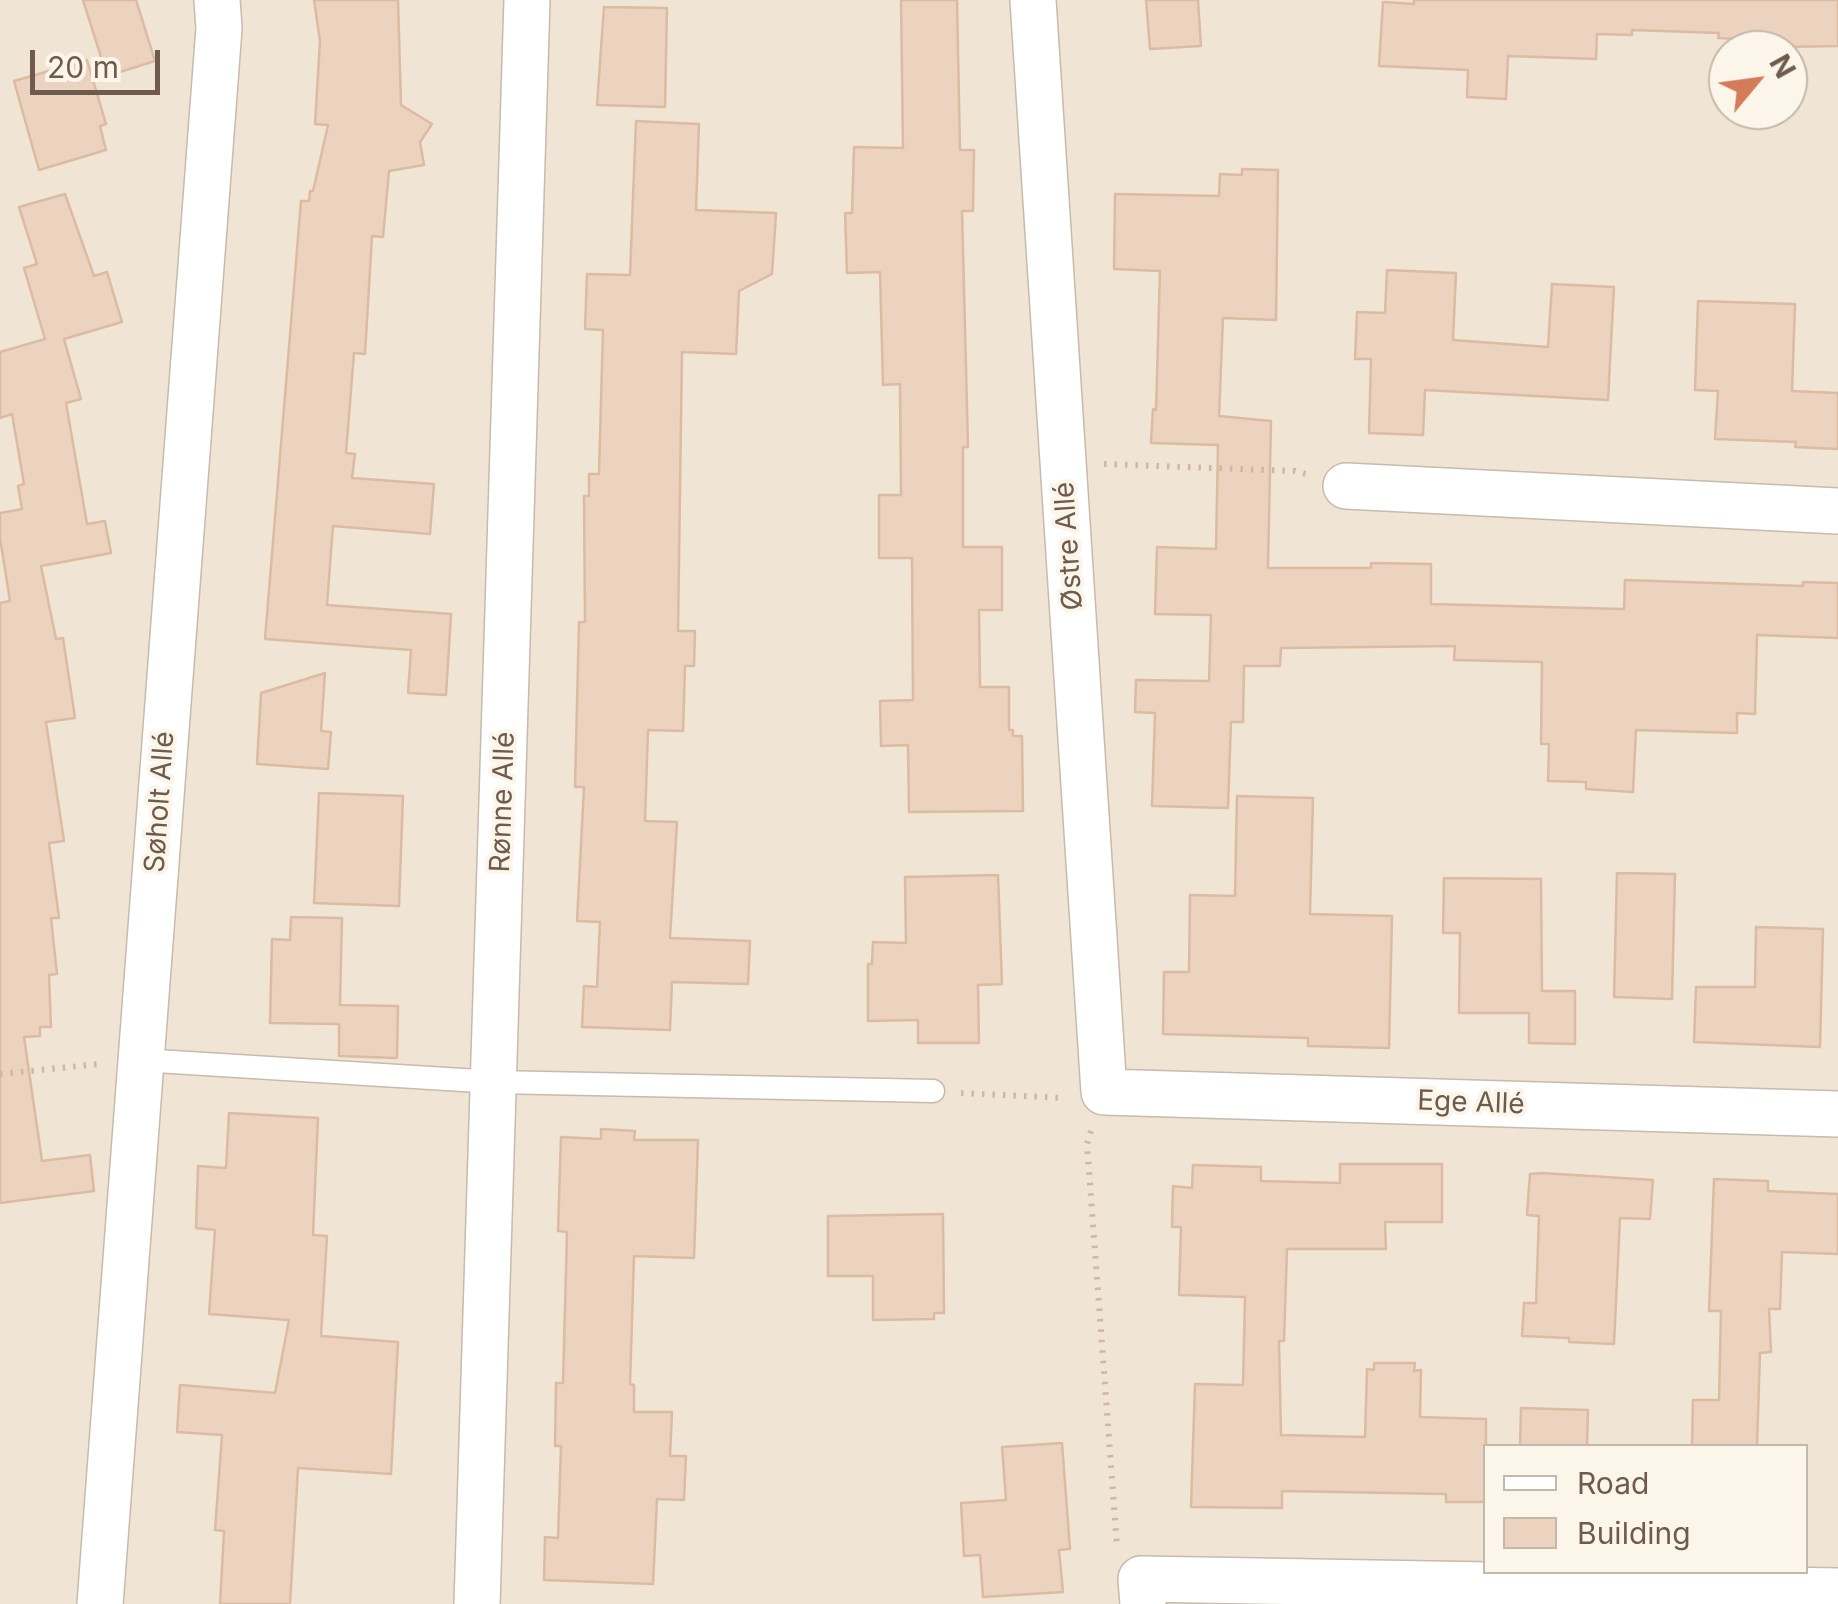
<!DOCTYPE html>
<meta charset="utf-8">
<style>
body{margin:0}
#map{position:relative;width:1838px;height:1604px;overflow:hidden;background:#f9f2e4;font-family:Inter,sans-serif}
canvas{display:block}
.legend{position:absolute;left:1483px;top:1444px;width:325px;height:130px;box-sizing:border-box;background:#fcf6ea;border:2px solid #c3b8ab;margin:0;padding:12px 18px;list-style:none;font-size:30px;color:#6e5b4d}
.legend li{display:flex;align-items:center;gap:20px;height:50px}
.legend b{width:50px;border:2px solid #c3b8ab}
.north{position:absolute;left:1708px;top:30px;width:100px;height:100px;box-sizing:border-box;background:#fcf6ea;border:2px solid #c3b8ab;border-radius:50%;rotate:61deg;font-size:28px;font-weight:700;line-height:40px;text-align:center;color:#6e5b4d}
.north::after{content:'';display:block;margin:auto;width:35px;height:45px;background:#d47b58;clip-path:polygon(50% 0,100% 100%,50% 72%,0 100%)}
.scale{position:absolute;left:30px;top:50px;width:130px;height:45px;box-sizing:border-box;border:5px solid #6e5b4d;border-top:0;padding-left:12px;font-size:30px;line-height:35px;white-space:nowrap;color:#6e5b4d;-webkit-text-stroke:8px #fcf6ea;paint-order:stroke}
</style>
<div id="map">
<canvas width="1838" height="1604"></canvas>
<ul class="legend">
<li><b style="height:12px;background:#fff"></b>Road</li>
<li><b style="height:28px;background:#ebd3bf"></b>Building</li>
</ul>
<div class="north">N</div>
<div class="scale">20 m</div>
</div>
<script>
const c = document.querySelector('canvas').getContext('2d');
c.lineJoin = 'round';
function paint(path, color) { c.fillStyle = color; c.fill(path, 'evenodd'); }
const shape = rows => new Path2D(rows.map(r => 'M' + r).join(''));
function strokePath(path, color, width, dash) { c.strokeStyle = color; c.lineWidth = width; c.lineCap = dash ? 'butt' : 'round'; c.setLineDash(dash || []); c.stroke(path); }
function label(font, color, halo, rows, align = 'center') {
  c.font = font + ' Inter,sans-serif'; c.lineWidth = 8; c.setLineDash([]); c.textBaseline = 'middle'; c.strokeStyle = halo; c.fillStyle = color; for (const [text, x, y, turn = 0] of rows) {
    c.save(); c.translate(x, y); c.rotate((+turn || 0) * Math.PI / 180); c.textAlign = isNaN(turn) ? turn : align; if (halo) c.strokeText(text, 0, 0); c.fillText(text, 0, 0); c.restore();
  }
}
paint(shape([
 [0,0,1838,0,1838,1604,0,1604],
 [1728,50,1788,50,1788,110,1728,110],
 [1486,1446,1806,1446,1806,1572,1486,1572]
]), '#f0e4d4');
const building = shape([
 [83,0,136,0,155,61,107,76,83,0],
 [314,0,398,0,401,105,432,124,420,142,424,165,389,171,383,237,372,236,365,354,354,353,346,453,355,454,352,478,434,484,430,534,333,526,327,605,451,614,446,695,408,693,411,650,265,639,301,201,309,201,310,191,313,191,328,125,315,124,320,41,314,0],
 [901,0,957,0,960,150,974,150,973,211,962,211,968,447,963,447,963,547,1002,547,1002,610,979,610,980,687,1009,687,1009,730,1013,730,1013,736,1022,736,1023,811,909,812,908,745,881,746,880,701,913,700,912,558,879,558,879,495,901,495,900,384,883,385,880,272,847,273,845,213,852,213,854,147,903,148,901,0],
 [1146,0,1198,0,1201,46,1150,49,1146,0],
 [1414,0,1838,0,1838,46,1782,47,1783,41,1718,38,1719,33,1632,30,1632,35,1597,34,1596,59,1508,56,1506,99,1467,97,1468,70,1379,66,1383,2,1414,4,1414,0],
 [604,7,667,8,665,107,597,105,604,7],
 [87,60,106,124,100,126,106,150,39,170,14,81,87,60],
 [636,121,699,124,696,210,776,213,772,274,739,291,736,354,682,352,678,631,695,631,694,666,685,666,683,731,648,730,645,821,677,822,670,938,750,941,748,984,672,982,670,1030,582,1027,584,986,597,987,600,922,577,921,584,787,575,787,579,622,585,622,584,496,589,496,589,474,599,474,603,330,585,329,587,274,630,275,636,121],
 [1242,169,1278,170,1276,320,1223,318,1219,416,1271,421,1268,568,1371,568,1371,563,1431,564,1431,604,1624,609,1625,580,1803,586,1803,582,1838,583,1838,638,1757,635,1755,714,1737,713,1737,733,1636,730,1633,792,1586,789,1586,782,1548,781,1549,744,1541,744,1542,662,1454,660,1455,646,1281,648,1280,666,1244,666,1243,722,1231,722,1228,808,1152,806,1155,713,1135,712,1136,680,1209,681,1211,615,1155,614,1157,547,1216,549,1218,445,1151,443,1153,409,1156,410,1160,271,1114,269,1115,194,1219,196,1220,174,1242,175,1242,169],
 [65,194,94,276,107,272,122,322,64,339,81,399,66,403,87,524,105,521,111,553,41,566,56,639,63,638,75,718,46,722,64,841,49,843,59,918,51,918,57,974,49,975,51,1027,40,1027,40,1036,24,1037,42,1161,90,1155,94,1191,0,1203,0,603,10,601,0,538,0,513,22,509,18,486,24,484,12,414,0,418,0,352,45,339,24,268,37,264,19,207,65,194],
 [1387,270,1456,273,1453,340,1548,347,1552,284,1614,287,1608,400,1425,390,1423,435,1369,433,1371,359,1355,359,1357,312,1385,313,1387,270],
 [1698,301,1795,304,1792,391,1838,393,1838,449,1795,447,1796,442,1715,439,1718,391,1695,390,1698,301],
 [325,673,321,731,331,732,328,769,257,764,261,693,325,673],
 [319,793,403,796,399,906,314,903,319,793],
 [1237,796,1313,798,1310,914,1392,916,1389,1048,1308,1046,1308,1038,1163,1034,1164,972,1189,972,1190,895,1235,896,1237,796],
 [1617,873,1675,874,1672,999,1614,997,1617,873],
 [998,875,1002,984,978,985,979,1043,918,1043,918,1020,868,1021,868,964,872,964,873,942,906,943,905,877,998,875],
 [1444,878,1541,879,1542,991,1575,991,1575,1044,1529,1043,1529,1013,1459,1013,1460,933,1443,933,1444,878],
 [291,917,342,918,340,1005,398,1006,397,1058,339,1056,339,1024,270,1023,272,939,290,940,291,917],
 [1756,927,1823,929,1820,1047,1694,1042,1696,987,1755,987,1756,927],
 [229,1113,318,1118,313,1235,327,1236,321,1336,398,1342,391,1474,298,1468,290,1604,220,1604,224,1531,215,1530,222,1435,177,1432,180,1385,275,1393,289,1320,209,1314,215,1230,196,1228,198,1166,226,1168,229,1113],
 [601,1129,635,1131,634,1140,698,1140,694,1258,634,1256,630,1384,634,1385,634,1412,672,1412,670,1456,686,1456,684,1500,657,1499,653,1584,544,1580,545,1537,558,1538,561,1446,555,1446,556,1383,563,1383,567,1232,558,1231,561,1137,601,1139,601,1129],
 [1340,1164,1442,1164,1442,1222,1385,1222,1386,1249,1287,1249,1284,1341,1279,1341,1281,1435,1365,1437,1367,1369,1374,1370,1374,1363,1415,1363,1414,1371,1421,1370,1420,1417,1486,1419,1486,1502,1446,1502,1446,1494,1282,1491,1282,1508,1191,1507,1195,1384,1243,1385,1245,1297,1179,1295,1181,1227,1172,1227,1173,1186,1192,1188,1193,1165,1261,1167,1261,1181,1340,1183,1340,1164],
 [1542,1173,1653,1180,1650,1219,1620,1218,1614,1344,1569,1342,1569,1338,1522,1336,1524,1303,1536,1303,1539,1216,1527,1215,1530,1174,1542,1173],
 [1714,1179,1768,1181,1768,1191,1838,1194,1838,1254,1782,1252,1780,1309,1769,1309,1771,1352,1760,1353,1757,1446,1692,1446,1693,1400,1719,1400,1721,1311,1709,1311,1714,1179],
 [943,1214,944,1313,934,1313,934,1319,873,1320,873,1276,828,1276,828,1216,943,1214],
 [1521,1408,1588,1410,1587,1446,1520,1446,1521,1408],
 [1062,1443,1070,1549,1059,1550,1063,1592,983,1597,980,1555,964,1556,961,1503,1006,1500,1002,1447,1062,1443]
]);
paint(building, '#ebd3bf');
strokePath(building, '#dcbba2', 2.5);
const lane = shape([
 [140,1060,495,1082,933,1091]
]);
const street = shape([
 [1033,0,1104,1092,1838,1114],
 [1346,486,1838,511],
 [100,1604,219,28,217,0],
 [477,1604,527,0],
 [1143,1604,1141,1579,1838,1591]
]);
strokePath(lane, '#c8baac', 25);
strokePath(street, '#c8baac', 48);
strokePath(shape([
 [1104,464,1295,471,1306,474],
 [0,1074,99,1064],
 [961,1093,1063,1098],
 [1091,1131,1087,1144,1117,1546]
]), '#cfb7a3', 6, [2.5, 8]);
strokePath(lane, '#fff', 22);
strokePath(street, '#fff', 45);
label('28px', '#6e5b4d', '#fcf6ea', [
 ["Østre Allé",1069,546,-94],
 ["Søholt Allé",160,802,-86],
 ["Rønne Allé",503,802,-88],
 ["Ege Allé",1471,1103,2]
]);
</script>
